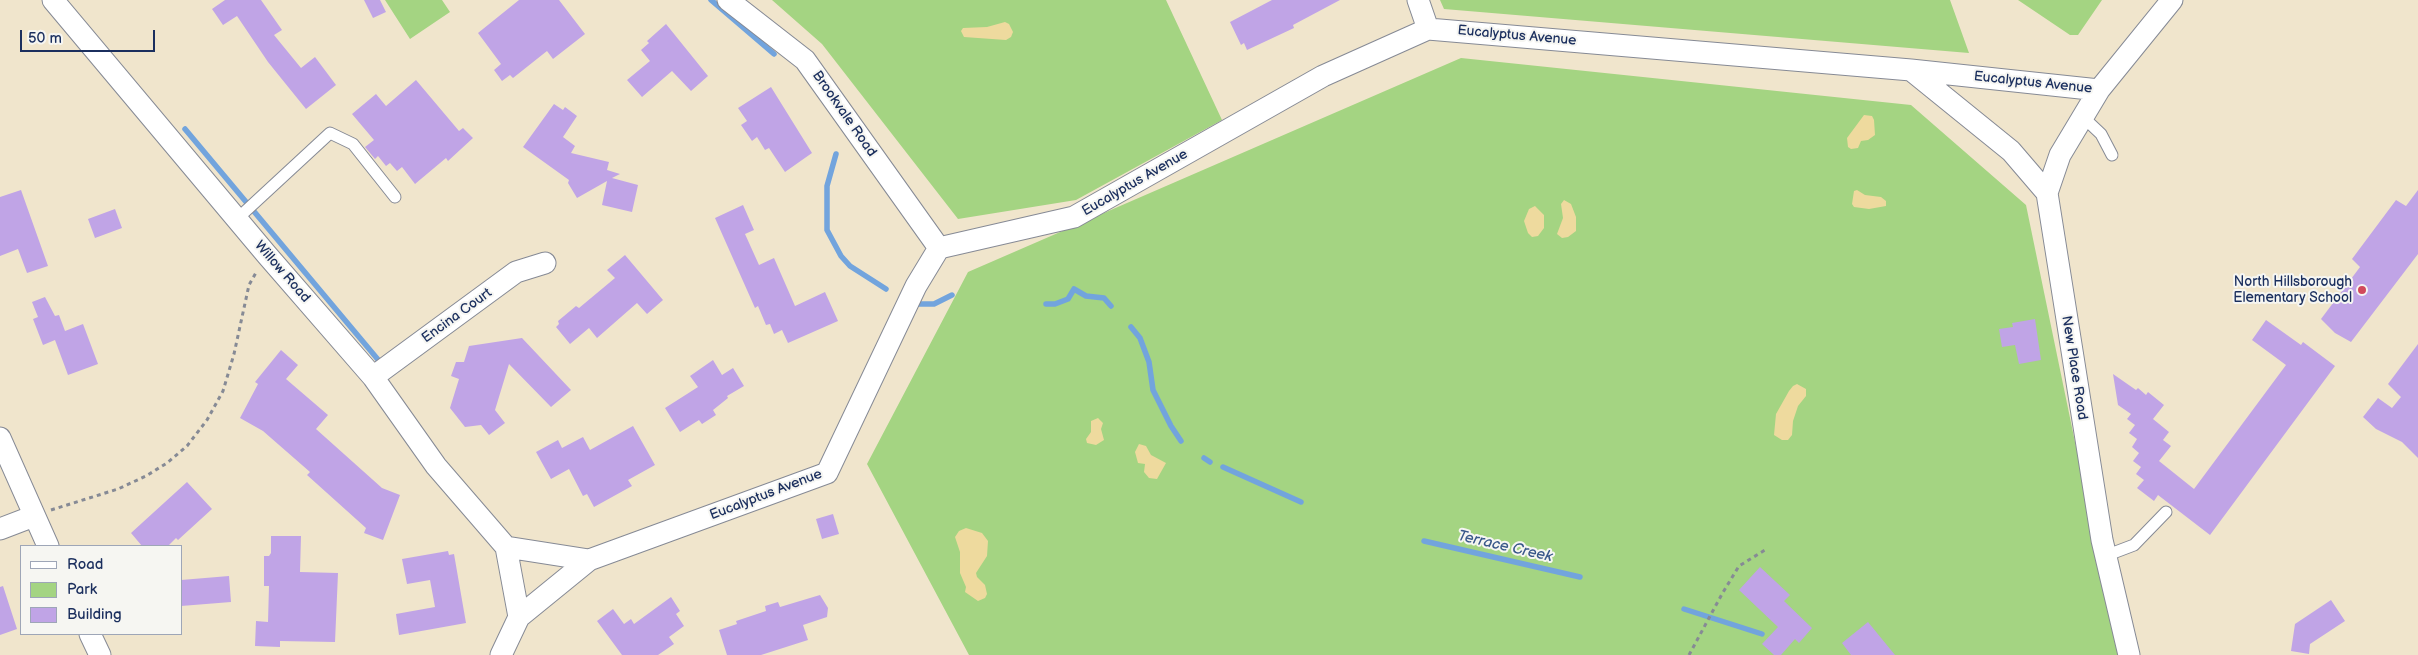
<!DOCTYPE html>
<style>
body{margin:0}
#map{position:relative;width:2418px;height:655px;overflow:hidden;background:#f0e5cc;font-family:"Balsamiq Sans",sans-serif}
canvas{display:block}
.legend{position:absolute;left:20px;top:545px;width:162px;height:90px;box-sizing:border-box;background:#f6f6f2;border:1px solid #9ea6b7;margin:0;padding:6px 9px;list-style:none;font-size:15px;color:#1b2f5e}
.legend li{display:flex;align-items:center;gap:10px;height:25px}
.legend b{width:25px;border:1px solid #9ea6b7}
.scale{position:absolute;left:20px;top:30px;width:135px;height:22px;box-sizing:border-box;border:2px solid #1b2f5e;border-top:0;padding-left:6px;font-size:15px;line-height:18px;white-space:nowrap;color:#1b2f5e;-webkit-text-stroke:4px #f6f6f2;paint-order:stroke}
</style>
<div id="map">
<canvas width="2418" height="655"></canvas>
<ul class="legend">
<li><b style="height:6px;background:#fff"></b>Road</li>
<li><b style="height:14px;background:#a4d482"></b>Park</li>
<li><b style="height:14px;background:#c0a4e6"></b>Building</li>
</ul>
<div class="scale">50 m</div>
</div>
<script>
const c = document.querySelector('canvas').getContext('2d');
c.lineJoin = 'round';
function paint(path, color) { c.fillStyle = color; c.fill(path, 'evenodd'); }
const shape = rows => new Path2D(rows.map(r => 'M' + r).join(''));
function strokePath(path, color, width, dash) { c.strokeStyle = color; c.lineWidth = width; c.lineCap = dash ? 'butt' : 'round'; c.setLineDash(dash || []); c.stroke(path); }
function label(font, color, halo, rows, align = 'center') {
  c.font = font + ' "Balsamiq Sans",sans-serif'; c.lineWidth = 4; c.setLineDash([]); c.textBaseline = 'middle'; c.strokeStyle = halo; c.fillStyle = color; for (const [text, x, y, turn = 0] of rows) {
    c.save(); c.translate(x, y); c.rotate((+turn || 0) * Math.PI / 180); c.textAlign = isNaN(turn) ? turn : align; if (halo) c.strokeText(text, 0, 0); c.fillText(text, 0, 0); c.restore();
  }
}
paint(shape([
 [385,0,442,0,450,12,410,39],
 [772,0,1166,0,1222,120,1076,200,958,219,822,44],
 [1440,0,1950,0,1969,53,1444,9],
 [2018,0,2102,0,2078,35,2070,35],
 [1461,58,1911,105,2026,205,2119,655,969,655,867,464,968,272]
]), '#a4d482');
paint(shape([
 [1005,22,1009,24,1013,32,1011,37,1006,40,964,37,961,31,963,28,987,27],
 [1864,115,1872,116,1874,120,1875,135,1868,140,1861,141,1858,148,1851,149,1848,147,1847,138],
 [1857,190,1865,195,1881,197,1886,201,1886,206,1869,209,1854,207,1852,204,1854,191],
 [1564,200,1571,204,1576,217,1576,231,1568,237,1562,238,1557,234,1563,218,1561,204],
 [1535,206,1544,215,1544,228,1538,236,1532,237,1528,233,1524,221,1529,209],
 [1797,384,1806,389,1806,396,1798,406,1793,421,1792,435,1788,440,1782,440,1774,435,1776,414,1789,391,1793,386],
 [1098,418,1103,423,1101,429,1104,440,1096,445,1087,443,1086,439,1091,432,1091,421],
 [1139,444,1146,446,1151,455,1166,463,1157,479,1149,478,1144,472,1145,464,1138,463,1135,452],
 [966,528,982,533,988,541,987,556,976,573,977,577,985,585,987,594,985,598,978,601,965,592,966,587,960,573,960,552,955,537,959,531]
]), '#eeda9e');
strokePath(shape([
 [711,0,774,54],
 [185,129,380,362],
 [836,154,827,186,827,230,841,256,850,266,886,289],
 [916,304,934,304,952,295],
 [1046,304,1055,304,1068,299,1074,289,1086,296,1104,298,1111,306],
 [1131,327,1140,338,1149,362,1153,390,1171,426,1181,441],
 [1204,458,1210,462],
 [1223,467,1301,502],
 [1424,541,1580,577],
 [1684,609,1762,634]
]), '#72a4dd', 5.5);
paint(shape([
 [225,0,261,0,282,30,274,35,301,68,315,57,336,85,306,109,268,62,237,16,223,25,212,9],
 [364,0,380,0,386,12,373,18],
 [519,0,559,0,585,34,553,59,547,51,513,78,510,75,502,81,494,70,501,64,478,33],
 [1272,0,1340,0,1293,25,1294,28,1247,50,1244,43,1241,45,1230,22],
 [666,24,708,76,691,91,672,71,642,97,627,80,650,61,641,50,649,43,647,41],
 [416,80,459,131,463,128,473,138,448,161,446,158,415,184,402,167,397,171,390,163,386,166,378,156,375,159,365,147,374,140,352,114,376,94,386,106],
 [771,87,812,153,785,172,769,148,765,150,757,137,752,141,741,125,747,121,738,108],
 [554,104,563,110,565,107,577,116,563,137,575,146,571,153,609,162,607,170,620,174,612,178,638,185,632,212,602,205,607,181,577,198,568,183,569,180,523,147],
 [21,190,48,266,27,273,18,249,0,256,0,197],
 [2418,190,2418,254,2351,342,2335,333,2321,319,2360,267,2352,259,2396,200,2406,206],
 [743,205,754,230,745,234,759,265,774,258,795,306,825,292,838,321,788,343,782,330,774,334,770,324,766,325,758,306,755,308,715,218],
 [115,209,122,228,95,238,88,219],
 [625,255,663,300,647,314,637,303,597,338,589,328,570,344,556,327,559,324,558,321,576,306,579,308,615,278,607,270],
 [45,297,55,316,59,315,65,331,83,324,98,364,68,375,55,340,43,345,33,319,38,317,32,302],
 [2035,319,2041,360,2019,364,2015,345,2002,347,1999,329,2013,327,2012,323],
 [2266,320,2301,345,2303,342,2335,366,2210,535,2158,495,2154,501,2137,488,2144,480,2136,474,2141,467,2133,461,2139,453,2132,447,2137,439,2129,433,2135,425,2127,419,2131,414,2118,405,2113,374,2136,390,2138,388,2146,395,2148,392,2164,405,2153,419,2169,432,2163,440,2171,446,2159,461,2194,489,2286,365,2252,340],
 [522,338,571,390,551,407,509,364,495,410,505,423,489,435,481,425,465,427,450,408,459,379,451,376,456,362,464,362,469,346],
 [2418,344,2418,458,2402,442,2376,429,2363,417,2378,398,2392,408,2401,397,2388,384],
 [281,350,298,365,286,379,328,415,316,429,382,488,400,495,383,540,364,533,366,528,307,475,310,472,263,431,240,418,258,384,255,382],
 [713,360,722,375,733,368,744,386,727,396,728,398,713,410,716,415,702,424,699,420,680,432,665,408,698,387,690,376],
 [633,426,655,465,628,480,632,486,594,507,587,494,583,496,569,469,551,479,536,452,558,440,562,448,583,437,590,450],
 [187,482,212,509,178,540,176,538,168,546,142,546,131,533],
 [833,514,839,534,822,539,816,519],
 [271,536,301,536,300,572,338,573,335,642,280,641,280,647,255,646,256,621,268,622,269,586,264,586,264,556,269,556,271,553],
 [448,551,449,555,454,554,466,623,399,635,396,614,435,607,430,580,407,584,402,559],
 [1760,567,1790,595,1784,601,1812,628,1799,643,1795,639,1781,655,1774,655,1762,644,1778,627,1739,590],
 [229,576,231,602,181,606,181,580],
 [3,586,17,629,0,635,0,587],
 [820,595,828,608,827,617,803,625,808,640,761,655,727,655,719,630,737,624,736,621,766,611,765,606,778,602,780,607],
 [671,597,680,611,676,614,684,626,669,637,674,644,658,655,622,655,597,621,613,609,624,624,631,619,634,624],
 [2331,600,2345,621,2310,644,2309,654,2291,651,2295,624],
 [1868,622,1895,655,1851,655,1842,643]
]), '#c0a4e6');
const service = shape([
 [2083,117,2101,134,2112,155],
 [237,219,330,133,353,144,395,197],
 [2105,556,2134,545,2166,512]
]);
const minor = shape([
 [53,0,267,255,373,377,436,466,506,547,519,617],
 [728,0,805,60,939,248],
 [1418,0,1428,29],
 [1911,70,2011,151,2047,193],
 [2099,90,2060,155,2047,193,2102,540,2129,655],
 [373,377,516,272,545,263],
 [0,438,48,546],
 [0,529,34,516],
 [506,547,589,560],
 [90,634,100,655],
 [501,655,519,617,589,560,827,473,916,286,939,248,1074,217,1323,76,1428,29,1911,70,2099,90,2172,0]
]);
strokePath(service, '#868a95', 13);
strokePath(minor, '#868a95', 23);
strokePath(shape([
 [51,510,118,489,146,476,167,463,187,446,207,420,223,391,234,354,249,285,257,271],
 [1689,655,1722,594,1739,566,1765,550]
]), '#868a95', 3, [4, 4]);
strokePath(service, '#fff', 11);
strokePath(minor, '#fff', 21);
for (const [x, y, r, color] of [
 [2362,290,5,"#d1495b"]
]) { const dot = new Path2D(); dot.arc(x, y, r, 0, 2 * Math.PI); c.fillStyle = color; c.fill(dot); strokePath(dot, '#f6f6f2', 2); }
label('14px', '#1b2f5e', '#f6f6f2', [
 ["Eucalyptus Avenue",1517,36,5],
 ["Eucalyptus Avenue",2033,83,6],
 ["Brookvale Road",844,114,55],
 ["Eucalyptus Avenue",1135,183,-30],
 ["Willow Road",282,272,49],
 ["Encina Court",457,316,-36],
 ["New Place Road",2074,368,81],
 ["Eucalyptus Avenue",766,495,-21]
]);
label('14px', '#1b2f5e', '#f6f6f2', [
 ["North Hillsborough",2352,282],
 ["Elementary School",2352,298]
], 'right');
label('italic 15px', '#39588a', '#f6f6f2', [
 ["Terrace Creek",1505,547,13]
]);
</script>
